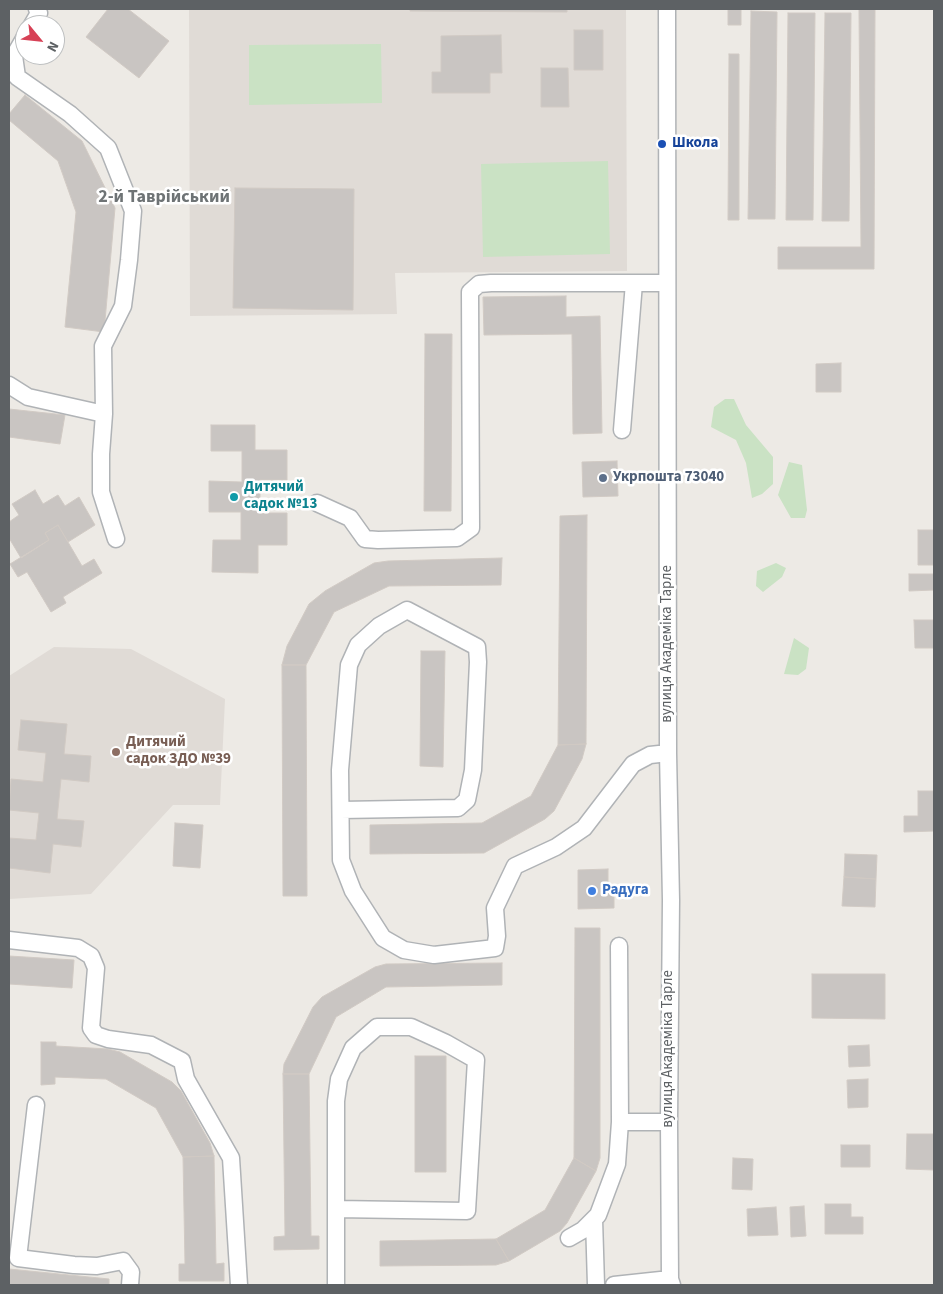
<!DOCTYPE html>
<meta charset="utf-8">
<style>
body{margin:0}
#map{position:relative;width:943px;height:1294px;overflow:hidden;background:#edeae5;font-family:"Source Sans 3",sans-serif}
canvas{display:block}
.frame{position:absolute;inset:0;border:10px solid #5d6164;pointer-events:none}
.north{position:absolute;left:15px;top:15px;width:50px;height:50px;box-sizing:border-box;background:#fff;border:1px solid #bec0c1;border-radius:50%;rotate:118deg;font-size:14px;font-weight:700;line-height:20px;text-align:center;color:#5d6164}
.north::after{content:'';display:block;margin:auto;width:18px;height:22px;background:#d74156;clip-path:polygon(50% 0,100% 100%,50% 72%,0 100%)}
</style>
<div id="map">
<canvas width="943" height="1294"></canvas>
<div class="frame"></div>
<div class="north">N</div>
</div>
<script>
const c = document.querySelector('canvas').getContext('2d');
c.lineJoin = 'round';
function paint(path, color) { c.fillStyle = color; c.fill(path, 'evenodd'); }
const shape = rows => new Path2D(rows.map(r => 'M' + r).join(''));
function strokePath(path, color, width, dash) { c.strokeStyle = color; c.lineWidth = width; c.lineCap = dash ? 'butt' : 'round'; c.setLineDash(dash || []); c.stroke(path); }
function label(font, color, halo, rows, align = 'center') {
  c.font = font + ' "Source Sans 3",sans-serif'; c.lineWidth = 5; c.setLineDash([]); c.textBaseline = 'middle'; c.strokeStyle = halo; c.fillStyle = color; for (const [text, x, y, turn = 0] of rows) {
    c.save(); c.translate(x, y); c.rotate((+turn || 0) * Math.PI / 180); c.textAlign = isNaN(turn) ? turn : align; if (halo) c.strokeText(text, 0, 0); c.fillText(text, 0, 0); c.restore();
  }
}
paint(shape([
 [189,9,626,9,627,271,395,273,397,314,190,316],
 [54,647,131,649,225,699,220,805,173,805,91,894,9,899,9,676]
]), '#e0dbd6');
paint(shape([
 [381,44,382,103,249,105,249,45],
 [608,161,610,254,483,257,481,164],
 [725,399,734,399,746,425,773,457,773,484,762,494,752,498,746,463,736,440,711,427,714,407],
 [789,462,802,465,807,510,805,518,791,518,778,495],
 [776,563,786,568,782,577,763,592,756,586,757,571],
 [794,638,809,648,806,669,798,675,784,674]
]), '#cae2c4');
const building = shape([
 [108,9,128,9,169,41,139,78,86,37,108,9],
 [410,9,567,9,567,12,410,11,410,9],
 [728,9,741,9,741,25,728,25,728,9],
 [859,9,875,9,874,269,778,269,778,247,861,247,859,9],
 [751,11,777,12,775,219,748,219,751,11],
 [788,13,815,13,813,220,786,220,788,13],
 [825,13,851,13,849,221,822,221,825,13],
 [574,30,603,30,603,70,574,70,574,30],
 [501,35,502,73,490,73,490,93,432,93,432,72,441,72,441,36,501,35],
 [729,54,739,54,739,220,728,220,729,54],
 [541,68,568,68,569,107,541,107,541,68],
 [25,95,82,141,115,208,104,332,65,327,76,212,58,161,9,120,9,114,25,95],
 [235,188,354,189,353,310,233,308,235,188],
 [566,296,566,317,600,316,602,433,573,434,572,334,484,335,483,297,566,296],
 [425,334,452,334,451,511,424,511,425,334],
 [841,363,841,392,816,392,816,364,841,363],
 [9,409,65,415,60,444,9,437,9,409],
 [211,425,255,425,255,450,287,450,287,480,260,480,260,513,287,513,287,545,258,545,258,573,212,572,213,540,241,540,241,512,209,512,209,481,242,482,242,451,211,451,211,425],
 [617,461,618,496,583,497,582,462,617,461],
 [35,490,43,504,58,495,65,506,79,497,95,525,68,542,58,525,45,533,49,540,21,558,9,538,9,522,19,515,12,504,35,490],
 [587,515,586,744,558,745,560,516,587,515],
 [58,525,82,566,94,559,102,573,63,597,66,603,51,612,27,572,18,577,10,564,49,540,45,533,58,525],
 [918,530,934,530,934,565,918,565,918,530],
 [502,558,501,585,389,586,334,612,306,665,282,665,287,646,309,604,325,591,374,563,388,561,502,558],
 [909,574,934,574,934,590,909,591,909,574],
 [914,620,934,620,934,648,915,648,914,620],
 [421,651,445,651,443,767,420,766,421,651],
 [282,665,306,665,307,896,283,896,282,665],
 [21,720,67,724,64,754,91,756,89,782,61,779,57,819,84,821,81,847,53,844,50,873,9,868,9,838,36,840,39,813,9,810,11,779,43,782,46,753,18,750,21,720],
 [586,744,582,759,554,811,545,819,484,853,370,854,370,825,482,823,531,796,558,745,586,744],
 [918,791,934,791,934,831,904,832,904,816,918,816,918,791],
 [175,823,203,825,200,868,173,866,175,823],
 [845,854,877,855,876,879,844,877,845,854],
 [608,869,608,885,614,885,614,908,578,909,578,870,608,869],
 [844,877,876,879,875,907,842,906,844,877],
 [575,928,600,928,600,1158,596,1171,574,1158,575,928],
 [9,956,74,960,72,988,9,984,9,956],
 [502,963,502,985,386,987,336,1017,309,1074,283,1074,284,1064,313,1007,322,997,375,967,386,964,502,963],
 [812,974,885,974,885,1019,812,1018,812,974],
 [41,1042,56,1042,56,1046,108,1049,120,1052,172,1082,181,1091,210,1143,214,1156,183,1157,156,1108,106,1079,55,1077,55,1084,41,1085,41,1042],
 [869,1045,870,1066,849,1067,848,1046,869,1045],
 [415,1056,446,1056,446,1172,415,1172,415,1056],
 [283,1074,309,1074,311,1236,319,1236,319,1249,274,1250,274,1237,285,1236,283,1074],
 [868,1079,868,1107,848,1108,847,1080,868,1079],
 [907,1134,934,1134,934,1170,906,1169,907,1134],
 [841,1145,870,1145,870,1167,841,1167,841,1145],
 [214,1156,216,1264,224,1263,224,1281,179,1281,179,1264,185,1264,183,1157,214,1156],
 [574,1158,596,1171,567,1223,560,1231,509,1261,496,1239,545,1210,574,1158],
 [733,1158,753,1159,752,1190,732,1189,733,1158],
 [825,1204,851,1204,851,1217,863,1217,863,1234,825,1234,825,1204],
 [804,1206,806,1236,791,1237,790,1207,804,1206],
 [776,1207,778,1235,748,1236,747,1209,776,1207],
 [496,1239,509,1261,496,1265,380,1266,380,1241,496,1239],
 [9,1269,109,1279,109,1285,9,1285,9,1269]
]);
paint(building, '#c9c5c2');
strokePath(building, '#d1cac4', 1);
const minor = shape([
 [667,9,668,753,671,900,669,1122,670,1279,672,1285],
 [32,25,39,13,37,9],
 [25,37,14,56,17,77,70,114,108,148,133,211,129,260,123,306,103,346,104,414,101,454,101,492,116,539],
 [9,385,28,397,104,414],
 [622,430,634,283],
 [317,503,350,518,365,539,378,540,457,538,471,528,470,292,479,284,491,283,667,283],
 [341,810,458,808,467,800,473,770,478,662,477,647,407,610,379,626,358,645,349,665,340,770,341,860,353,891,383,938,404,950,434,955,495,948,497,936,495,908,515,866,556,847,584,828,633,764,650,755,668,753],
 [9,940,78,948,91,956,96,968,91,1028,96,1035,108,1039,151,1045,182,1061,186,1079,231,1158,239,1285],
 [36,1105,18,1258,74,1265,97,1266,123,1261,131,1272,130,1285],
 [620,1122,669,1122],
 [594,1219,596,1285],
 [569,1238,583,1230,598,1215,617,1164,620,1122,619,946],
 [336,1285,336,1101,339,1079,353,1048,377,1027,411,1027,446,1043,476,1060,467,1211,336,1209],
 [614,1285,670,1279]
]);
strokePath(minor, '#b0b3b6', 19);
strokePath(minor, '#fff', 16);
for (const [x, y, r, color] of [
 [662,144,5,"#1a4fb4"],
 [603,478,5,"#5c6f8a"],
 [234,497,5,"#0f9aa8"],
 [116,752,5,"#8d6e63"],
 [592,891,5,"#3f7fe0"]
]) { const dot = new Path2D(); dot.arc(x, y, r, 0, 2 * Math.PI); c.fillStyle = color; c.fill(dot); strokePath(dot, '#fff', 2); }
label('bold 15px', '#164399', '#fff', [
 ["Школа",672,144]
], 'left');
label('bold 15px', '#4e5e75', '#fff', [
 ["Укрпошта 73040",613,478]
], 'left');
label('bold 15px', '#0d838f', '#fff', [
 ["Дитячий",244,488],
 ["садок №13",244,505]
], 'left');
label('15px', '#5d6164', '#fff', [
 ["вулиця Академіка Тарле",668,644,-90],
 ["вулиця Академіка Тарле",669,1049,-90]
]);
label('bold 15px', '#785e54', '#fff', [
 ["Дитячий",126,743],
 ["садок ЗДО №39",126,760]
], 'left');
label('bold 15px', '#366cbe', '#fff', [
 ["Радуга",602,891]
], 'left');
label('bold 18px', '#6e7375', '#fff', [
 ["2-й Таврійський",164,198]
]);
</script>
